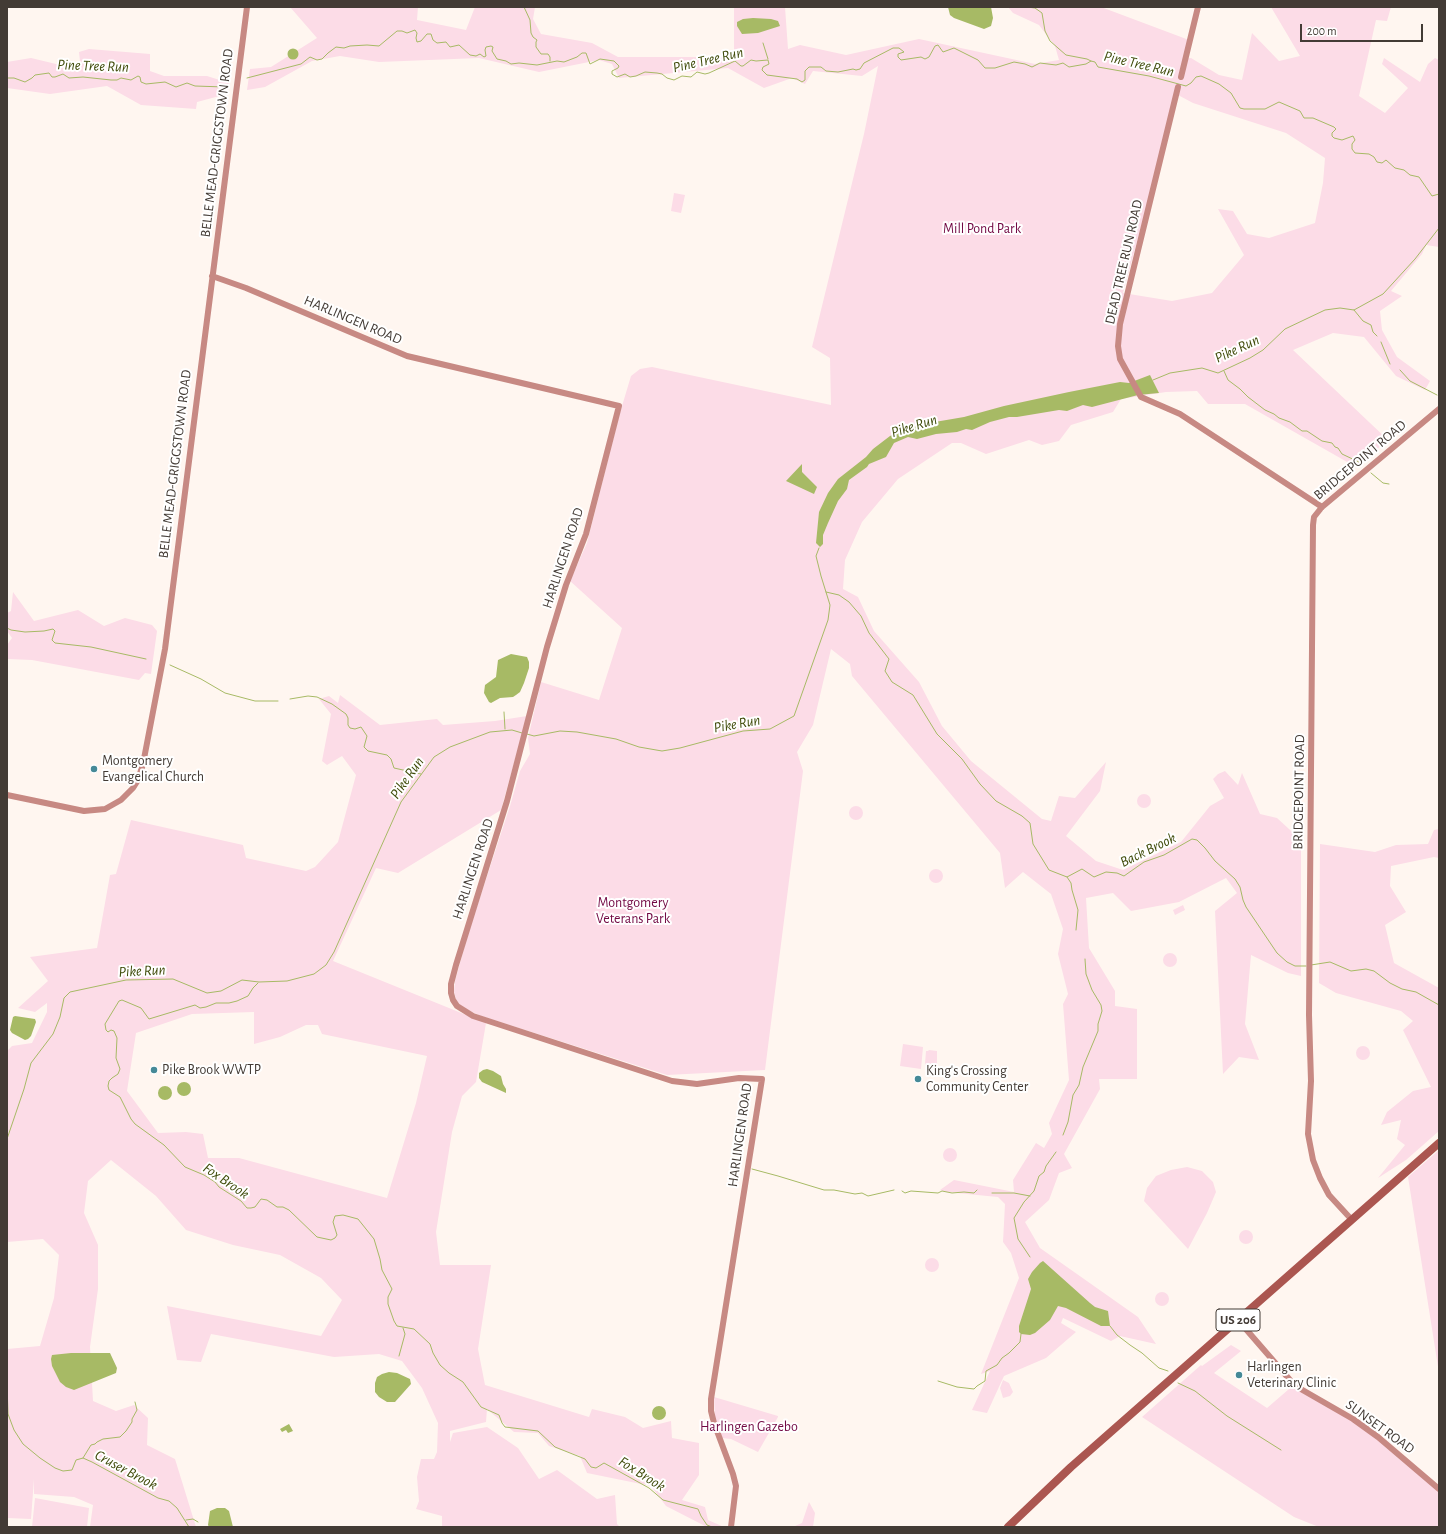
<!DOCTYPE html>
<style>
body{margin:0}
#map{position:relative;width:1446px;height:1534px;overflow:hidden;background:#fff6f0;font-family:"Alegreya Sans",sans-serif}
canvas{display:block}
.frame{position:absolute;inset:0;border:8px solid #433b35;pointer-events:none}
.scale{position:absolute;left:1300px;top:24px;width:123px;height:18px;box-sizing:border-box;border:2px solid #433b35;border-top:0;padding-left:5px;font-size:12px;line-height:14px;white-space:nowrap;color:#433b35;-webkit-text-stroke:3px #fff;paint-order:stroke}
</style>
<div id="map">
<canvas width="1446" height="1534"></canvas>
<div class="frame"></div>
<div class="scale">200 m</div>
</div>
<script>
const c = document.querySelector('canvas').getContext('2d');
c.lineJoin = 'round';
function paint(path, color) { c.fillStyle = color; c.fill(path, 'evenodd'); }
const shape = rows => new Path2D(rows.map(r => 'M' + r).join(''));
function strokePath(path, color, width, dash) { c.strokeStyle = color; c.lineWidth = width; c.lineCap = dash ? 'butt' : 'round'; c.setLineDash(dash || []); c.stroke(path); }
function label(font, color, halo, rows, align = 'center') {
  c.font = font + ' "Alegreya Sans",sans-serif'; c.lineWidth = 4; c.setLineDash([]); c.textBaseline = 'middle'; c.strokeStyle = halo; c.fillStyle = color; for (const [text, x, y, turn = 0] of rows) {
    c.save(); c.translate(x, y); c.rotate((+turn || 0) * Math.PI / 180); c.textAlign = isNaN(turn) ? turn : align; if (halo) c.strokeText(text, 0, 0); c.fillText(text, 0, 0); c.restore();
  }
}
paint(shape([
 [290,7,418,7,417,20,466,30,475,7,535,7,533,19,541,34,592,43,618,57,734,57,734,7,785,7,788,49,800,45,846,55,919,39,1035,64,1059,60,1055,46,1039,25,1013,13,1008,7,1101,7,1189,40,1184,59,1191,58,1219,75,1242,80,1252,33,1279,61,1300,56,1271,7,1391,7,1387,21,1376,20,1359,96,1385,113,1408,88,1382,64,1384,58,1420,82,1428,64,1435,58,1439,60,1439,247,1426,245,1422,254,1391,291,1402,296,1380,311,1382,330,1397,357,1430,381,1425,390,1396,376,1364,337,1333,333,1293,350,1388,440,1356,467,1245,404,1208,404,1197,391,1166,392,1121,399,1113,412,1071,425,1059,441,1042,445,1029,440,986,454,961,443,952,443,898,479,862,522,845,560,843,589,858,597,874,631,919,682,942,726,971,761,1042,819,1051,821,1059,796,1075,798,1106,762,1100,791,1066,836,1096,861,1123,870,1181,842,1210,806,1224,798,1213,779,1218,774,1225,771,1238,785,1242,773,1260,814,1277,818,1301,840,1301,976,1288,973,1251,955,1245,1024,1259,1060,1239,1057,1223,1074,1215,911,1237,893,1226,878,1179,902,1131,911,1113,893,1086,898,1089,948,1115,991,1115,1006,1137,1009,1137,1079,1099,1079,1100,1089,1064,1154,1072,1168,1059,1173,1049,1200,1025,1222,1040,1248,1138,1317,1156,1344,1120,1336,1111,1341,1063,1318,1061,1323,1076,1332,1046,1358,1004,1376,987,1413,972,1410,990,1371,981,1374,1019,1278,1011,1253,1003,1242,1005,1204,998,1197,946,1192,940,1190,954,1180,1014,1192,1013,1180,1036,1143,1044,1148,1052,1134,1049,1123,1069,1080,1063,1004,1068,994,1058,954,1063,929,1051,894,1023,872,1005,888,1000,853,852,676,850,664,831,649,813,725,797,752,803,771,765,1070,667,1075,481,1016,468,1010,460,1005,456,999,454,992,455,981,468,934,510,806,520,771,530,754,528,738,541,682,599,700,622,628,570,581,587,543,619,416,631,376,640,369,652,367,831,405,830,358,812,347,864,134,878,66,862,76,813,71,805,84,792,78,764,88,728,68,619,78,612,64,599,60,539,72,479,58,379,62,340,56,312,61,265,87,247,90,250,69,271,67,317,38],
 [1178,95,1193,103,1286,133,1325,158,1323,183,1315,223,1269,238,1247,234,1233,211,1218,209,1244,255,1212,293,1172,301,1123,293,1168,128],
 [89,49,150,54,150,71,164,76,207,76,229,83,227,94,197,102,196,109,141,105,107,86,50,94,7,88,7,62,31,58,81,70,79,52],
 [674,193,685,195,681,213,671,211],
 [13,592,34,621,78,610,104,626,125,618,152,625,157,631,151,674,145,673,139,680,32,660,8,659,7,645,12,638,7,631,7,613,11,611],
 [340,695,380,725,437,719,443,725,495,721,527,716,501,810,398,873,376,868,333,961,486,1023,476,1082,462,1096,452,1132,436,1232,440,1265,491,1265,478,1349,485,1385,589,1417,592,1409,625,1417,643,1428,671,1421,672,1438,699,1443,699,1475,682,1500,705,1507,708,1520,724,1527,707,1527,666,1506,651,1486,587,1473,580,1456,549,1446,538,1433,514,1432,487,1409,486,1422,450,1431,450,1442,453,1433,487,1427,518,1448,539,1479,557,1470,597,1499,615,1495,617,1524,620,1527,442,1527,442,1516,416,1509,419,1501,417,1477,421,1459,434,1459,437,1452,438,1423,422,1388,402,1361,379,1354,334,1357,211,1334,201,1362,177,1360,167,1306,321,1336,342,1300,321,1278,280,1255,233,1245,186,1230,156,1196,111,1160,88,1181,84,1213,98,1245,98,1289,90,1347,93,1401,116,1411,134,1405,148,1418,147,1445,175,1459,196,1527,90,1527,93,1505,74,1497,34,1494,34,1479,31,1519,7,1518,7,1349,40,1346,54,1298,59,1255,43,1239,7,1242,7,1051,12,1046,32,1043,47,1012,47,1003,35,1012,18,1008,48,981,30,957,97,948,110,875,116,874,131,820,243,845,246,858,306,871,315,867,338,842,356,775,342,756,327,765,322,761,331,714,319,699,329,696,338,703],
 [254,1012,254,1044,280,1037,306,1025,318,1025,322,1034,427,1056,416,1103,387,1198,239,1158,208,1158,203,1134,186,1132,158,1133,127,1091,136,1033,192,1014],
 '1137 801a7 7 0 1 1 14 0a7 7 0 1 1-14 0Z',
 '849 813a7 7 0 1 1 14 0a7 7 0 1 1-14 0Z',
 [1439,829,1439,858,1434,857,1391,866,1390,886,1406,912,1385,925,1394,963,1439,988,1439,1131,1406,1160,1378,1178,1405,1145,1397,1139,1401,1120,1381,1125,1387,1112,1413,1091,1431,1087,1403,1030,1413,1021,1401,1011,1336,993,1319,983,1320,844,1375,852,1396,845,1428,844,1434,830],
 '929 876a7 7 0 1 1 14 0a7 7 0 1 1-14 0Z',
 [1183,905,1185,910,1175,915,1173,910],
 '1163 960a7 7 0 1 1 14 0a7 7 0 1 1-14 0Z',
 [903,1044,923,1047,921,1069,900,1066],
 '1356 1053a7 7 0 1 1 14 0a7 7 0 1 1-14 0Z',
 [929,1050,937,1051,937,1065,934,1069,930,1070,926,1068,925,1064,926,1051,928,1051],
 '943 1155a7 7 0 1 1 14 0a7 7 0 1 1-14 0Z',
 [1439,1150,1439,1373,1408,1177],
 [1187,1167,1202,1171,1213,1182,1216,1192,1207,1213,1188,1249,1144,1201,1147,1188,1156,1176,1171,1170],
 '1239 1237a7 7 0 1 1 14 0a7 7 0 1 1-14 0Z',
 '925 1265a7 7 0 1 1 14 0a7 7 0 1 1-14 0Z',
 '1155 1299a7 7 0 1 1 14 0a7 7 0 1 1-14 0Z',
 [1231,1345,1241,1351,1214,1373,1267,1408,1296,1383,1365,1424,1439,1487,1439,1527,1319,1527,1294,1517,1142,1417,1201,1365,1202,1366],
 [1003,1380,1009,1383,1013,1392,1010,1396,1003,1398,1000,1388],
 [714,1397,778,1416,778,1417,758,1452,731,1439,722,1438,715,1419],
 [35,1498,89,1508,87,1527,32,1527],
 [809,1502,815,1513,813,1527,762,1527,795,1526,802,1523]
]), '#fcdce7');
paint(shape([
 [948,7,991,7,993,18,991,26,984,29,954,18,950,15],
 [753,18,771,19,778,21,780,26,758,33,742,34,737,26,737,22,743,19],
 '287.5 54a5.5 5.5 0 1 1 11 0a5.5 5.5 0 1 1-11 0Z',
 [1150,375,1159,393,1138,395,1092,407,1083,405,1067,411,1059,410,1017,417,1009,417,990,422,972,430,966,429,957,432,936,434,917,439,908,437,894,443,886,457,869,464,867,467,849,480,847,489,838,501,828,523,823,535,823,544,820,547,816,543,819,512,828,493,838,479,866,457,873,449,890,436,901,431,923,424,964,417,1004,406,1069,392,1120,382,1129,383],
 [802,464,802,472,817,487,814,494,786,481],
 [511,654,527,657,529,662,529,668,524,683,520,692,516,695,513,697,500,698,491,703,489,702,484,693,485,685,496,677,498,660],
 [15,1016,35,1019,36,1022,31,1036,28,1039,25,1040,12,1033,10,1030,13,1017],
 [487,1069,493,1071,501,1076,503,1084,506,1089,506,1093,482,1082,479,1078,479,1073,483,1070],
 '177 1089a7 7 0 1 1 14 0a7 7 0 1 1-14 0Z',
 '158 1093a7 7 0 1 1 14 0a7 7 0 1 1-14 0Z',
 [1043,1261,1090,1303,1095,1307,1108,1311,1110,1326,1101,1326,1066,1308,1058,1306,1050,1320,1035,1333,1030,1335,1021,1334,1019,1332,1019,1326,1031,1289,1028,1279,1032,1272,1040,1263],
 [71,1353,110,1353,117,1368,116,1373,74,1390,66,1387,60,1382,52,1366,51,1359,52,1355],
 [389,1372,397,1373,410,1379,411,1384,395,1402,387,1402,379,1397,375,1392,375,1383,377,1377,382,1374],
 '652 1413a7 7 0 1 1 14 0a7 7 0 1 1-14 0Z',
 [289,1424,293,1431,288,1433,286,1430,282,1432,280,1429],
 [217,1508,225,1508,229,1511,233,1527,209,1527,208,1525,210,1511]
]), '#a7ba65');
strokePath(shape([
 [524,7,530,20,531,33,533,37,537,40,536,42,536,47,541,54,548,54,550,57,550,61],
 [1027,7,1035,8,1042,13,1045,31,1050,41,1066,55,1087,59,1091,61],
 [763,43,768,59],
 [7,78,14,78,25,82,32,78,35,75,49,73,52,77,55,77,63,74,69,78,83,77,111,80,117,80,121,78,131,80,138,76,140,77,141,82,146,84,165,82,176,87,187,83,195,86,224,87],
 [247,78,301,64,310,57,317,60,322,59,328,53,336,47,344,48,350,46,367,45,379,46,397,31,402,31,407,33,415,30,417,33,416,38,417,42,421,41,427,34,431,34,433,40,437,43,446,42,450,47,459,45,470,55,476,56,480,54,484,57,486,56,485,50,486,47,491,46,493,47,492,51,497,59,506,61,511,64,519,63,537,65,557,61,564,62,577,57,582,53,586,53,590,64,600,59,614,61,619,66,618,68,612,71,612,74,617,77,625,74,630,77,636,76,645,72,657,73,662,74,667,78,674,80,682,76,691,77,697,72,705,74,709,73,735,61,741,66,743,66,751,60,756,61,768,60,769,64,763,67,762,70,767,75,797,79,802,82,805,80,805,71,809,67,821,67,826,71,838,72,853,69,856,70,860,69,864,63,893,48,899,48,904,52,898,54,898,57,901,60,921,57,925,59,929,57,935,46,938,45,943,52,954,48,978,60,985,68,995,68,1014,62,1025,64,1032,67,1040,63,1056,65,1063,63,1069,67,1086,64,1091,61,1095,62,1098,67,1149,76,1186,86,1191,83,1196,77,1201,76,1219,84,1231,93,1240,108,1244,109,1265,109,1279,102,1300,111,1304,118,1313,118,1334,127,1336,129,1332,133,1332,136,1334,138,1342,140,1353,136,1355,140,1352,144,1352,149,1355,153,1369,154,1374,157,1377,162,1382,163,1386,160,1395,168,1404,170,1410,175,1419,177,1432,196,1439,194],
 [1354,310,1363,321,1371,325,1373,332,1377,336],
 [1381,342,1390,364],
 [1400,370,1410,381,1437,395],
 [1224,371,1228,380,1240,389,1248,397,1265,410,1274,414,1279,418,1290,422,1302,431,1307,431,1322,441,1332,443,1335,447,1338,448,1342,454,1361,463],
 [1153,380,1170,373,1202,368,1218,373,1250,358,1263,350,1285,329,1325,310,1340,308,1354,310,1383,294,1415,259,1439,228],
 [1371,473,1383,483,1389,484],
 [826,592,839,595,849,602,861,616,869,633,889,659,885,671,892,682,913,695,937,734,962,759,980,784,996,801,1022,816,1030,823,1033,844,1049,870,1067,877,1082,869,1094,877,1106,872,1117,873,1124,876,1144,862,1164,855,1192,839,1197,840,1205,848,1215,861,1235,879,1240,887,1243,900,1246,907,1277,953,1287,962,1295,966,1306,966],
 [7,628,11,630,25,632,44,631,53,629,55,631,52,640,55,643,91,647,146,659],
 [170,665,201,679,225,693,255,701,278,701],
 [290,699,308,696,317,697,332,704,346,714,348,718,348,725,350,728,355,729,361,727,367,736,364,747,368,751,387,755,391,759,394,768,421,774],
 [504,712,505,729],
 [527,734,534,736,560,731,577,732,616,739,639,747,662,751,680,748,743,731,770,729,794,716,828,620,830,605,821,576,816,556,819,548],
 [1067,877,1071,883,1072,890,1078,910,1076,930],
 [1311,965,1330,962,1351,971,1366,969,1374,971,1390,983,1402,989,1416,992,1439,1005],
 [258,983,253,988,248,996,237,1001,229,1003,216,1003,206,1007,200,1008,195,1005,149,1019,141,1008,122,1000,119,1001,105,1024,106,1030,108,1032,111,1030,114,1031,117,1038,116,1058,120,1069,118,1074,112,1078,109,1081,108,1086,109,1090,120,1097,131,1119,135,1124,164,1145,185,1167,204,1175,215,1182,219,1187,241,1201,247,1208,251,1208,255,1207,261,1199,267,1200,277,1207,283,1207,289,1210,317,1237,331,1240,335,1238,337,1235,333,1222,335,1216,343,1215,358,1219,374,1239,380,1259,382,1270,392,1289,388,1297,388,1304,394,1321,397,1326,414,1329,430,1344,433,1353,440,1365,449,1373,463,1382,481,1407,499,1415,502,1423,505,1427,538,1431,555,1447,585,1459,591,1467,596,1468,604,1463,649,1488,663,1500,698,1509,701,1516,707,1525,712,1527],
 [1063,1135,1068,1122,1073,1095,1079,1085,1083,1067,1098,1031,1098,1024,1102,1011,1101,1005,1092,990,1086,974,1085,959],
 [7,1139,24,1089,31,1063,53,1034,60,1017,64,998,70,992,126,980,173,979,207,993,221,991,242,980,259,982,287,981,314,974,326,965,334,952,401,802,434,757,450,747,490,732,512,730,522,733],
 [752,1169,778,1176,824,1190,834,1190,855,1194,862,1193,868,1196,894,1190],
 [902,1191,905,1193,911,1191,938,1193,942,1191,952,1193,964,1192,974,1193,977,1190],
 [992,1193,1014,1193,1030,1196],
 [1030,1257,1018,1239,1014,1218,1024,1202,1034,1191,1039,1176,1044,1172,1046,1166,1056,1152],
 [1110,1326,1117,1335,1130,1345,1142,1353,1159,1368,1168,1371],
 [399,1356,405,1334,403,1328],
 [938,1381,957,1387,974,1389,977,1386,985,1381,986,1371,997,1365,1002,1358,1009,1353,1020,1342,1021,1334],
 [1178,1383,1195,1391,1227,1416,1281,1450],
 [7,1384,8,1414,14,1430,23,1444,40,1458,55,1468,63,1471,72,1470,76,1460,83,1458,92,1462,158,1498,169,1501,177,1508,189,1527],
 [83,1458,91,1445,95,1444,97,1442,103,1439,120,1437,126,1431,132,1422,132,1419,137,1410,135,1402],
 [186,1520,193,1519,198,1522]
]), '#a7ba65', 1);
strokePath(shape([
 [1181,77,1198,7],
 [1178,87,1120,324,1118,346,1120,359,1141,397,1180,414,1322,507],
 [212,276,246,288,407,356,619,406,586,534,566,585,547,647,507,801,456,965,451,984,451,993,453,1000,457,1006,473,1016,672,1081,697,1084,739,1078,762,1079,711,1399,711,1411,714,1423,733,1474,736,1486,731,1527],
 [7,795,84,811,105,809,121,800,133,788,138,780,143,764,165,649,247,7],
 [1352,1220,1329,1195,1320,1178,1313,1160,1308,1134,1311,1081,1309,1015,1313,525,1314,517,1322,507,1439,409],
 [1238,1320,1290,1380,1299,1388,1353,1419,1378,1437,1439,1489]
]), '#c78983', 6);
strokePath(shape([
 [1008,1527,1071,1467,1439,1143]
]), '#ab5650', 8);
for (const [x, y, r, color] of [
 [94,769,4,"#458997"],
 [154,1070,4,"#458997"],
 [918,1079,4,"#458997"],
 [1239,1375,4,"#458997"]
]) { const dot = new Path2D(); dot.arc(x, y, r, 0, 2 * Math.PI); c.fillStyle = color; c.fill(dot); strokePath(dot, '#fff', 1.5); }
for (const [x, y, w] of [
 [1238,1320,44]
]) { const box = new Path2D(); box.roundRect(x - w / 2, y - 11, w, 22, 3); c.fillStyle = '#fff'; c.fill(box); strokePath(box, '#433b35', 1); }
label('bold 13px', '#433b35', null, [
 ["US 206",1238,1320]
]);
label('14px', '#433b35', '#fff', [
 ["BELLE MEAD-GRIGGSTOWN ROAD",217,143,-83],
 ["DEAD TREE RUN ROAD",1124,262,-77],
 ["HARLINGEN ROAD",353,320,23],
 ["BRIDGEPOINT ROAD",1360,460,-40],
 ["BELLE MEAD-GRIGGSTOWN ROAD",175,464,-83],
 ["HARLINGEN ROAD",563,558,-72],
 ["BRIDGEPOINT ROAD",1299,792,-89],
 ["HARLINGEN ROAD",473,869,-72],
 ["HARLINGEN ROAD",740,1135,-82],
 ["SUNSET ROAD",1380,1427,36]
]);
label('14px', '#720944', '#fff', [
 ["Mill Pond Park",982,229],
 ["Montgomery",633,903],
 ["Veterans Park",633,919],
 ["Harlingen Gazebo",749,1427]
]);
label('14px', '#433b35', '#fff', [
 ["Montgomery",102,761],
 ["Evangelical Church",102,777],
 ["Pike Brook WWTP",162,1070],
 ["King's Crossing",926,1071],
 ["Community Center",926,1087],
 ["Harlingen",1247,1367],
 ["Veterinary Clinic",1247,1383]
], 'left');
label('italic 15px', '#404c0b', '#fff', [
 ["Pine Tree Run",708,60,-13],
 ["Pine Tree Run",1139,64,13],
 ["Pine Tree Run",93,66,2],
 ["Pike Run",1237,349,-25],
 ["Pike Run",914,426,-17],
 ["Pike Run",737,724,-10],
 ["Pike Run",407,778,-55],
 ["Back Brook",1148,850,-26],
 ["Pike Run",142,971,-3],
 ["Fox Brook",226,1181,34],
 ["Cruser Brook",126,1470,28],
 ["Fox Brook",642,1474,32]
]);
</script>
